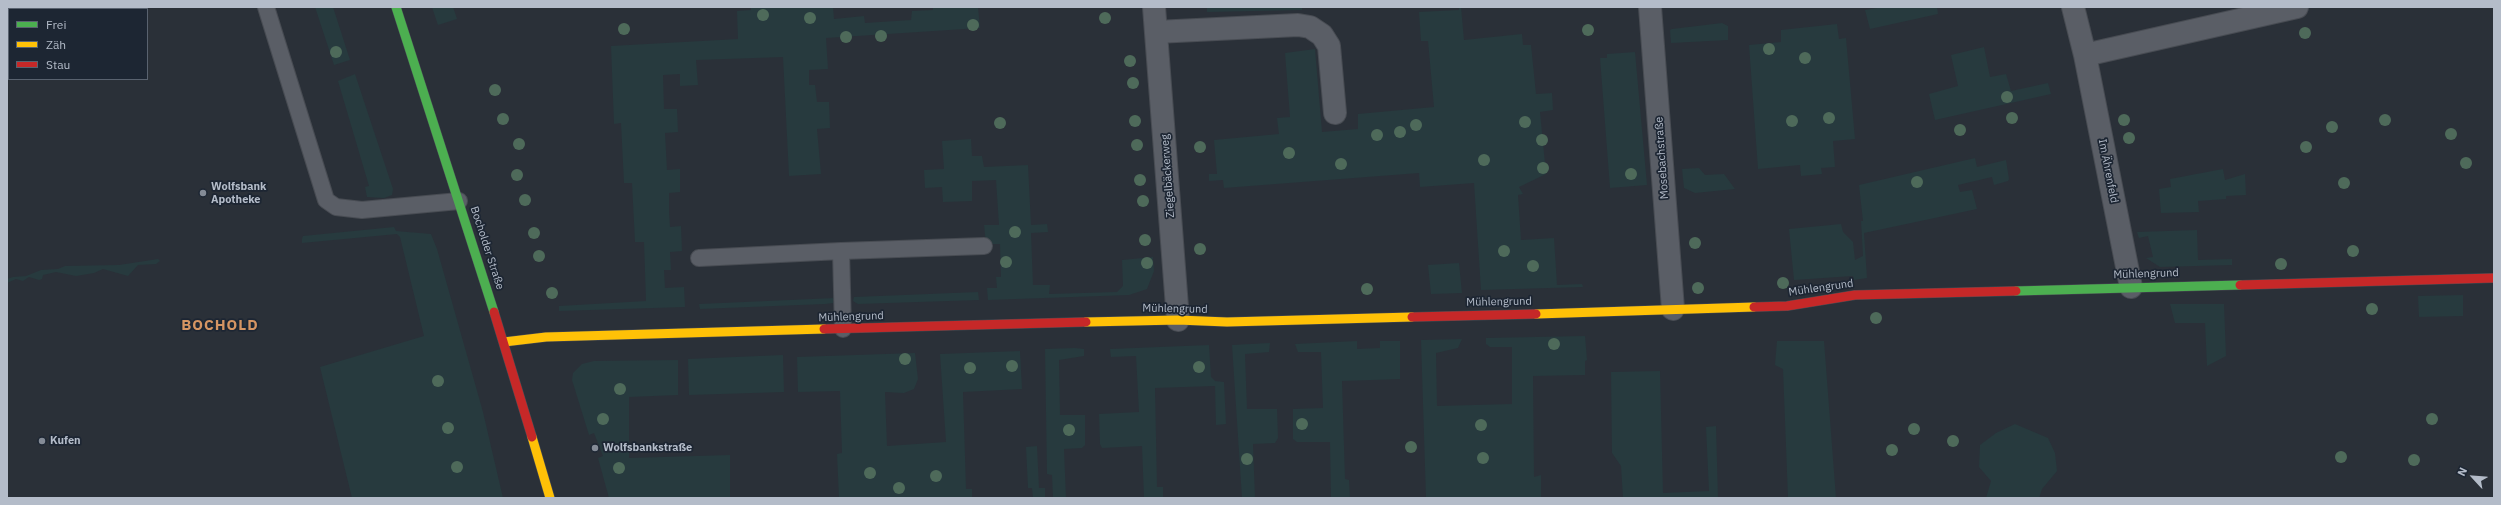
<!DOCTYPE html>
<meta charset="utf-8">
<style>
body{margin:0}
#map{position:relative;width:2501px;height:505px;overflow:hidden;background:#2a3038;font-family:"IBM Plex Sans",sans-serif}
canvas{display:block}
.frame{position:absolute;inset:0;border:8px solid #b4bcc9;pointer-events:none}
.legend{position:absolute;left:8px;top:8px;width:140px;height:72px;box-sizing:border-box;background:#1d2633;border:1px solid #59626f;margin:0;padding:5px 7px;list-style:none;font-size:12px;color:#b4bcc9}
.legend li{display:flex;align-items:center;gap:8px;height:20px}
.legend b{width:20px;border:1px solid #59626f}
.north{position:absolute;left:2453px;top:457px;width:40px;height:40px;-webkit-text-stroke:3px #1d2633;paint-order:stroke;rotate:296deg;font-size:11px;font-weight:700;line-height:16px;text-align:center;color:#b4bcc9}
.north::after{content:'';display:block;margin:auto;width:14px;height:18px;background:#b4bcc9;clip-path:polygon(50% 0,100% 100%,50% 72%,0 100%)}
</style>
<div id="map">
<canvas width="2501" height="505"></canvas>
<div class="frame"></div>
<ul class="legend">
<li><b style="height:5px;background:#4caf50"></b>Frei</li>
<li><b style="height:5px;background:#ffc107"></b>Zäh</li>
<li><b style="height:5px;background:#c62828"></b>Stau</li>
</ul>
<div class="north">N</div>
</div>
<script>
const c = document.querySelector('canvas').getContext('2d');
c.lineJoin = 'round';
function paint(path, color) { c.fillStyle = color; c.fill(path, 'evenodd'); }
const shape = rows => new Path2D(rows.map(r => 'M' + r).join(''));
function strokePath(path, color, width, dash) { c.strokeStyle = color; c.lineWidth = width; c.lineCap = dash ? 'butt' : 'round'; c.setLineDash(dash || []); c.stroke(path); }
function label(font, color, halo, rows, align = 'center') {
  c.font = font + ' "IBM Plex Sans",sans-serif'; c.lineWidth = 3.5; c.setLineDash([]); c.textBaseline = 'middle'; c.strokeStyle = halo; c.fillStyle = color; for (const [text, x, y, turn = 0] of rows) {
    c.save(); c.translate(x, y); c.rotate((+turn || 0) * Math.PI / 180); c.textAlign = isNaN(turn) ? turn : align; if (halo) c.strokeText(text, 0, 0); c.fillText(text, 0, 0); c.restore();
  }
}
paint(shape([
 [315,7,333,7,350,60,334,65],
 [432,7,453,7,457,19,438,25],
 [751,7,833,7,834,19,864,16,865,23,911,20,912,11,933,10,933,7,978,7,980,28,826,38,828,69,809,70,809,85,815,85,817,102,829,102,830,128,817,129,821,174,789,176,783,57,696,60,698,85,680,86,680,74,663,75,664,109,677,109,678,132,665,133,667,170,680,169,680,192,669,193,669,211,670,227,681,226,682,251,670,252,671,270,664,270,665,288,684,287,685,307,559,311,559,306,646,301,644,242,635,242,632,183,624,183,621,123,614,124,611,46,738,39,737,11,751,10],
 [1207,7,1302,7,1302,10,1207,12],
 [1459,7,1461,7,1464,40,1522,34,1523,45,1531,45,1536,94,1552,93,1553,110,1540,112,1546,174,1519,187,1523,194,1518,195,1521,240,1554,238,1557,285,1582,284,1583,287,1481,290,1474,183,1420,187,1419,173,1224,188,1223,180,1209,181,1209,174,1217,174,1214,140,1279,134,1277,118,1290,117,1285,53,1315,49,1322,132,1358,129,1358,114,1434,107,1428,41,1421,41,1419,12,1459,10],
 [1883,7,1937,7,1938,14,1870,29,1865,10],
 [1722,23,1728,26,1728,40,1671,43,1670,30,1672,29],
 [1837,24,1839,39,1846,38,1855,139,1833,141,1835,167,1821,168,1822,174,1801,176,1800,165,1758,169,1749,45,1781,42,1781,30],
 [1984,47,1990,77,2006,74,2011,91,2048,83,2051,94,1935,120,1929,94,1958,86,1951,55],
 [1635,52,1647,185,1610,188,1600,58,1607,58,1607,54],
 [355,74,393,189,392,195,384,198,367,197,365,187,369,186,338,81],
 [971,139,972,156,982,156,984,167,1028,165,1031,225,1047,224,1048,232,1031,233,1033,285,1050,285,1049,294,1117,292,1123,286,1122,260,1153,257,1154,271,1147,289,1129,295,988,300,987,288,997,288,996,277,1001,277,1000,244,986,244,984,225,999,225,996,180,972,181,972,201,943,202,942,187,925,188,924,170,944,169,942,141],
 [1975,158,1977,167,2006,160,2009,179,2008,181,1994,185,1992,177,1958,185,1960,192,1972,190,1977,209,1864,233,1867,278,1854,280,1853,276,1794,280,1789,229,1841,224,1843,232,1853,242,1855,260,1863,256,1861,221,1863,221,1859,185],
 [1699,168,1705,175,1724,174,1735,189,1695,193,1684,188,1682,169],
 [2223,169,2225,180,2245,174,2246,195,2226,196,2226,199,2198,201,2199,212,2161,213,2159,189,2171,187,2170,179],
 [394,227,396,231,431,234,437,249,483,412,503,498,352,498,320,367,424,336,400,237,397,234,302,243,302,239,303,236],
 [2197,230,2198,260,2232,259,2232,265,2160,267,2146,258,2153,257,2148,236,2139,238,2137,232],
 [158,259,160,261,156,264,138,265,128,276,103,269,94,273,76,276,56,272,43,275,42,279,39,280,29,277,23,281,16,279,7,283,7,279,13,277,26,276,41,270,58,269,65,266,119,265],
 [1459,263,1462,293,1431,294,1428,265],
 [978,292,979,300,858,304,853,301,854,297],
 [2463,295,2463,316,2419,317,2418,296],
 [835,298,833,303,825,304,700,309,699,304],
 [2170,304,2224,304,2226,356,2207,366,2205,323,2175,323],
 [1585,336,1587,360,1585,361,1585,375,1533,376,1534,477,1541,475,1541,498,1426,498,1421,340,1462,339,1458,348,1436,353,1437,406,1512,404,1512,347,1490,347,1486,344,1486,338],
 [1357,341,1357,349,1380,348,1380,341,1400,341,1400,379,1342,381,1345,479,1349,480,1350,498,1331,498,1330,442,1297,442,1293,439,1293,409,1323,408,1321,352,1298,352,1295,344],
 [1777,341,1824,341,1836,498,1788,498,1783,369,1775,365],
 [1270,343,1269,352,1245,354,1247,409,1277,409,1278,438,1275,443,1253,444,1255,498,1242,498,1232,345],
 [1209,345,1211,377,1215,381,1224,382,1226,424,1216,425,1215,386,1155,388,1157,487,1163,487,1163,498,1144,498,1142,446,1102,448,1100,444,1099,414,1139,412,1136,356,1111,357,1110,349],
 [1075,348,1084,349,1084,356,1059,360,1060,415,1085,415,1085,445,1082,448,1064,449,1066,498,1053,498,1052,475,1047,474,1045,349],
 [1020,351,1022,389,963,392,966,489,972,489,972,498,839,498,837,454,842,453,840,391,798,392,797,357,915,353,918,379,914,389,904,393,885,392,887,446,946,442,940,354],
 [783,355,784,392,689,395,688,359],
 [678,360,678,395,629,397,629,458,730,455,730,498,609,498,598,458,603,456,594,433,589,435,572,380,573,373,582,364,594,361],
 [1660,371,1663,493,1709,491,1706,427,1716,426,1718,498,1623,498,1621,466,1612,453,1611,372],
 [2015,424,2048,438,2055,453,2057,471,2042,489,2039,498,1986,498,1991,481,1979,467,1980,445,1996,433],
 [1037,446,1039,488,1045,488,1045,498,1033,498,1032,488,1028,488,1026,447]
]), '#273a3e');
const lane = shape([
 [266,7,326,200,336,207,362,210,459,201],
 [841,251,984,246],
 [699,258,841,251,843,329]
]);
const street = shape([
 [1154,7,1178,320],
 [1650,7,1673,309],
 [2073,7,2085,55,2131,287],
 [1156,32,1298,25,1310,27,1322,35,1329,46,1335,113],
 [2085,55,2297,7]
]);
const fast = shape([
 [396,7,494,312],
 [2016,291,2240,285]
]);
const slow = shape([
 [1536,314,1754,307],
 [1086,322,1178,320,1227,322,1412,317],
 [504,342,546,337,824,329],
 [532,437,550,498]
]);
const jam = shape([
 [2240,285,2494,278],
 [1754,307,1787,306,1855,295,2016,291],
 [494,312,532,437],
 [1412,317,1536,314],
 [824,329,1086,322]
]);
strokePath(lane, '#484c53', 18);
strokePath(street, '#484c53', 24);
strokePath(fast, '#484c53', 10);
strokePath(slow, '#484c53', 10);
strokePath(jam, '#484c53', 10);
strokePath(lane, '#5a5e66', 16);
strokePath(street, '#5a5e66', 22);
strokePath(fast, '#4caf50', 9);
strokePath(slow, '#ffc107', 9);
strokePath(jam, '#c62828', 9);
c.fillStyle = '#4e6a5a';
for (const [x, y] of [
 [763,15],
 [810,18],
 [1105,18],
 [973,25],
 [624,29],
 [1588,30],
 [2305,33],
 [881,36],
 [846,37],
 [1769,49],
 [336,52],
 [1805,58],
 [1130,61],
 [1133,83],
 [495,90],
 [2007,97],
 [1829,118],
 [2012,118],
 [503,119],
 [2124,120],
 [2385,120],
 [1135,121],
 [1792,121],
 [1525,122],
 [1000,123],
 [1416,125],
 [2332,127],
 [1960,130],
 [1400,132],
 [2451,134],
 [1377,135],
 [2129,138],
 [1542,140],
 [519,144],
 [1137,145],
 [1200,147],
 [2306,147],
 [1289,153],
 [1484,160],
 [2466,163],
 [1341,164],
 [1543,168],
 [1631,174],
 [517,175],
 [1140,180],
 [1917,182],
 [2344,183],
 [525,200],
 [1143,201],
 [1015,232],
 [534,233],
 [1145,240],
 [1695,243],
 [1200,249],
 [1504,251],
 [2353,251],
 [539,256],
 [1006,262],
 [1147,263],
 [2281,264],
 [1533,266],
 [1783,283],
 [1698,288],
 [1367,289],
 [552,293],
 [2372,309],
 [1876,318],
 [1554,344],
 [905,359],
 [1012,366],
 [1199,367],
 [970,368],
 [438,381],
 [620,389],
 [603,419],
 [2432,419],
 [1302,424],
 [1481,425],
 [448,428],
 [1914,429],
 [1069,430],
 [1953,441],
 [1411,447],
 [1892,450],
 [2341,457],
 [1483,458],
 [1247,459],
 [2414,460],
 [457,467],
 [619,468],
 [870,473],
 [936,476],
 [899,488]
]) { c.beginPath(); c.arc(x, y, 6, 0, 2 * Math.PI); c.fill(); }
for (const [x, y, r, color] of [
 [203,193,4,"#848b96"],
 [42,441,4,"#848b96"],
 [595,448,4,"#848b96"]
]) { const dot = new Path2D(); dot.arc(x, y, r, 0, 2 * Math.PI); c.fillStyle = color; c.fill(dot); strokePath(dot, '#1d2633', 1.5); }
label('11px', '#b4bcc9', '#1d2633', [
 ["Mosebachstraße",1662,158,-94],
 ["Im Ährenfeld",2108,171,79],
 ["Ziegelbäckerweg",1168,176,-94],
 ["Bocholder Straße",487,248,72],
 ["Mühlengrund",2146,274,-2],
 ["Mühlengrund",1821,288,-8],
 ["Mühlengrund",1499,302,-1],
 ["Mühlengrund",1175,309,1],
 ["Mühlengrund",851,317,-2]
]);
label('bold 11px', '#b4bcc9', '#1d2633', [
 ["Wolfsbank",211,187],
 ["Apotheke",211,200],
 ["Kufen",50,441],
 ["Wolfsbankstraße",603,448]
], 'left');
c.letterSpacing = '1px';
label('bold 15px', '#d59563', '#1d2633', [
 ["BOCHOLD",220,326]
]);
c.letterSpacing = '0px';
</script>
